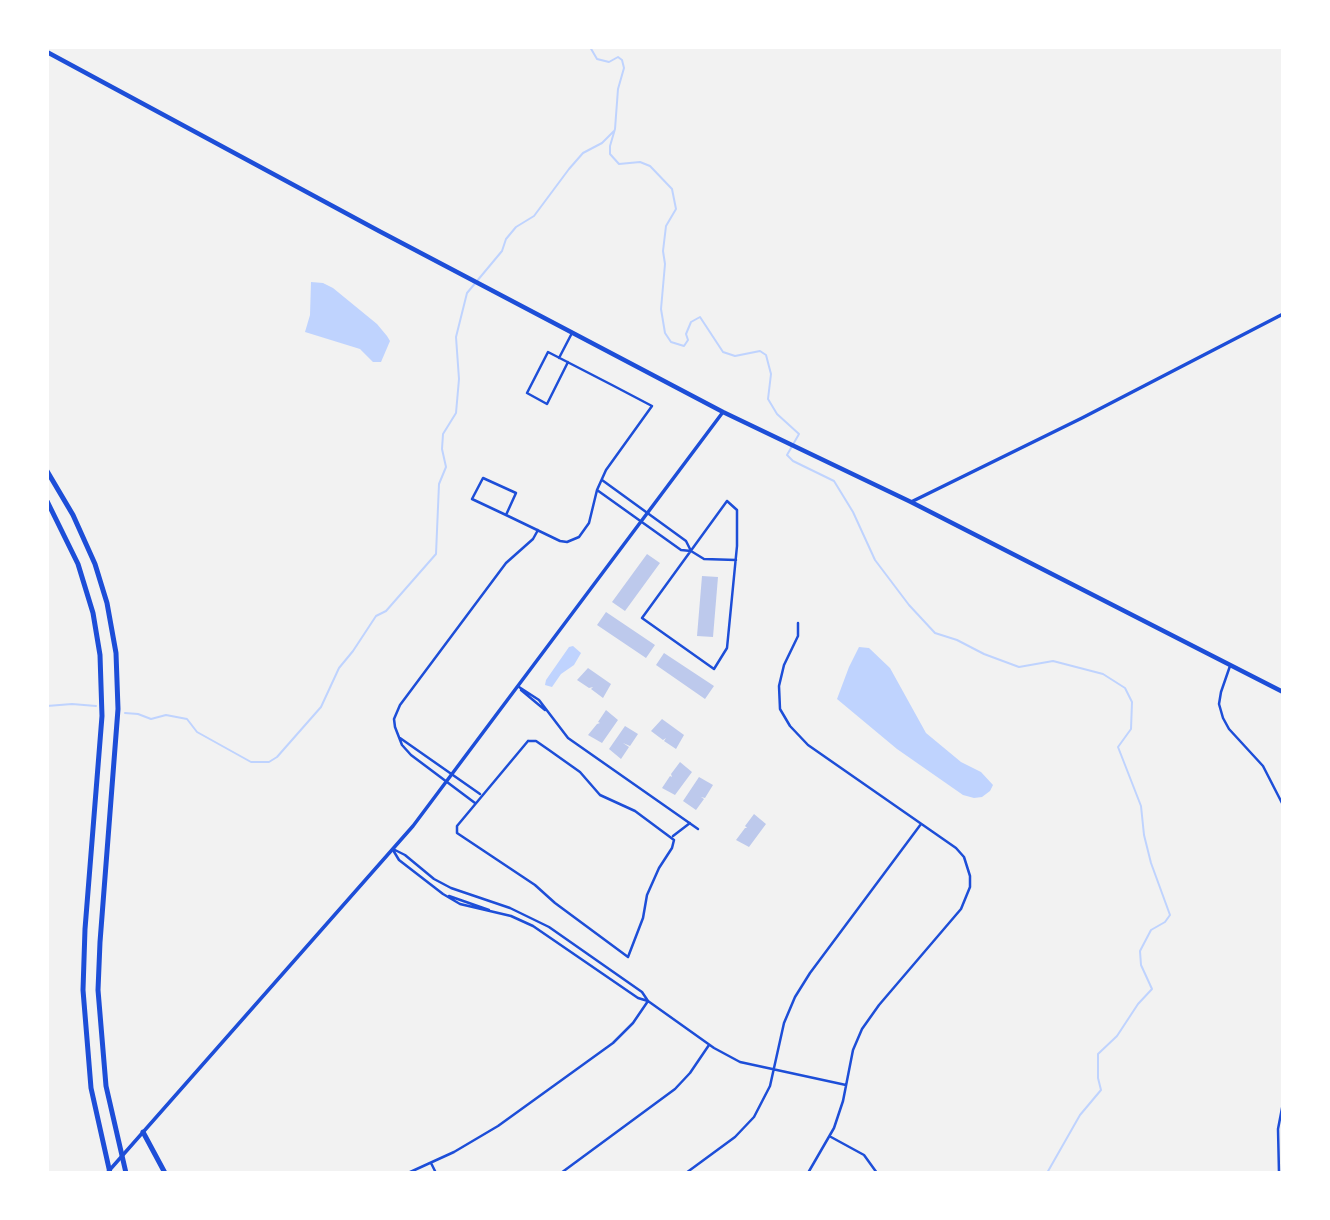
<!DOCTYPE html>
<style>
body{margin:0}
#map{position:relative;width:1330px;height:1220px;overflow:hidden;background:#f2f2f2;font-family:Helvetica,sans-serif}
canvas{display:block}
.frame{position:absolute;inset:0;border:49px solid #fff;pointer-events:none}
</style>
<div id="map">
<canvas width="1330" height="1220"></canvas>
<div class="frame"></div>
</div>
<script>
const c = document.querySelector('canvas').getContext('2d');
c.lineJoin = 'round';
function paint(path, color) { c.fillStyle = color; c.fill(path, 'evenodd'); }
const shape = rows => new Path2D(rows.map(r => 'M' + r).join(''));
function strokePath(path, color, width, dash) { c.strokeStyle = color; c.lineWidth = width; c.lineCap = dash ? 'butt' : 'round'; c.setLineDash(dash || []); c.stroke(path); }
paint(shape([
 [311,282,323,283,333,288,377,324,387,336,390,341,381,362,373,362,360,349,305,332,310,315],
 [573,646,581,653,574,665,561,674,552,687,545,685,546,680,569,647],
 [859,647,869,648,890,668,926,733,961,762,981,772,993,785,990,791,982,797,974,798,963,795,897,749,837,699,849,667]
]), '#bfd3fe');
strokePath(shape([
 [590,47,597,59,609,62,618,57,622,60,624,68,618,89,615,129,610,146,610,154,619,164,640,162,650,166,672,189,676,209,666,226,663,251,665,264,661,309,665,333,671,342,684,346,688,340,686,334,691,322,700,317,723,352,735,356,760,351,766,355,771,374,768,399,777,414,799,434,787,455,793,461,834,481,853,512,875,560,909,605,935,633,957,640,984,654,1019,667,1053,661,1103,674,1125,688,1132,702,1131,729,1118,747,1141,806,1144,835,1151,863,1170,915,1165,922,1151,930,1140,951,1141,965,1152,989,1138,1004,1117,1036,1098,1054,1098,1078,1101,1090,1080,1115,1047,1173],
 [47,706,72,704,96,706],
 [125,713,138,714,151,719,166,715,187,719,197,732,251,762,269,762,277,757,321,707,339,668,353,651,376,616,386,611,436,554,439,484,446,467,442,449,443,434,456,413,459,379,456,337,467,293,502,251,506,239,516,227,534,216,569,169,583,153,602,143,614,131]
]), '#bfd3fe', 2);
paint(shape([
 [647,554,660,563,625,611,612,602],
 [702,576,718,577,713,637,697,636],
 [606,612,655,645,646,658,597,625],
 [664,653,714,686,705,699,656,665],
 [588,668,611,684,603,698,591,689,593,687,589,688,577,680],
 [606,710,618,720,602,743,588,735,597,724,600,723,598,722],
 [662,719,684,735,676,749,664,741,666,738,663,740,651,731],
 [625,726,638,734,630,746,623,743,629,747,621,759,609,749],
 [680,762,692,772,675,795,662,788,670,776,672,777,671,774],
 [699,777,713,785,705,798,701,797,704,799,696,810,683,801],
 [754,814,766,824,749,847,736,840,745,828,747,828,745,826]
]), '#bdc9ec');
strokePath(shape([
 [559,358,572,333],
 [602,480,686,541,691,551],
 [597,490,681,550,691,551,704,559,736,560],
 [727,501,737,510,737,546,727,648,714,669,642,618,727,501],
 [506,515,472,499,483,478,516,493,506,515,560,541,567,542,579,537,589,523,597,490,606,470,652,406,612,385,548,352,527,393,547,404,568,362],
 [798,623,798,636,784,665,779,686,780,709,790,726,808,745,956,848,964,857,970,876,970,887,961,909,879,1005,862,1029,853,1050,843,1101,834,1128,808,1173],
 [1230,666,1221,692,1219,704,1223,718,1229,729,1263,766,1283,805],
 [519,687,539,700,568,738,698,829],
 [521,690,545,710],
 [400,738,480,794],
 [528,741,536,741,549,750,580,772,600,795,635,811,674,840,672,848,659,868,647,895,643,918,628,957,555,903,535,885,457,833,457,826,528,741],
 [475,803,411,755,402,745,395,727,394,719,400,705,506,563,533,539,538,530],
 [673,836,690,823],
 [393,850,399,860,443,894,460,904,511,916,533,926,638,998,648,1001,714,1048,740,1062,846,1085],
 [395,850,405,855,434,879,451,888,510,908,549,927,642,992,648,1001],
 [449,896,489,910],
 [831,1137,864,1155,877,1173],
 [431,1163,436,1173],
 [408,1173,454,1152,498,1126,613,1043,633,1023,648,1001],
 [561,1173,675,1089,690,1073,709,1045],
 [686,1173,735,1137,754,1117,770,1086,784,1023,795,997,810,973,921,824],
 [1279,1173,1278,1129,1283,1103]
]), '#1d4ed8', 2.5);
strokePath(shape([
 [911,502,1082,418,1283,314],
 [107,1173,413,826,723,412]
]), '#1d4ed8', 3.5);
strokePath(shape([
 [47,52,379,231,723,412,911,502,1283,692]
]), '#1d4ed8', 4.5);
strokePath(shape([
 [47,471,73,515,95,564,107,603,116,653,118,709,100,942,98,990,106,1086,126,1173],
 [47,501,78,564,93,613,100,655,102,716,85,929,83,990,91,1088,110,1173],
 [143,1132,165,1173]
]), '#1d4ed8', 5);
</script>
